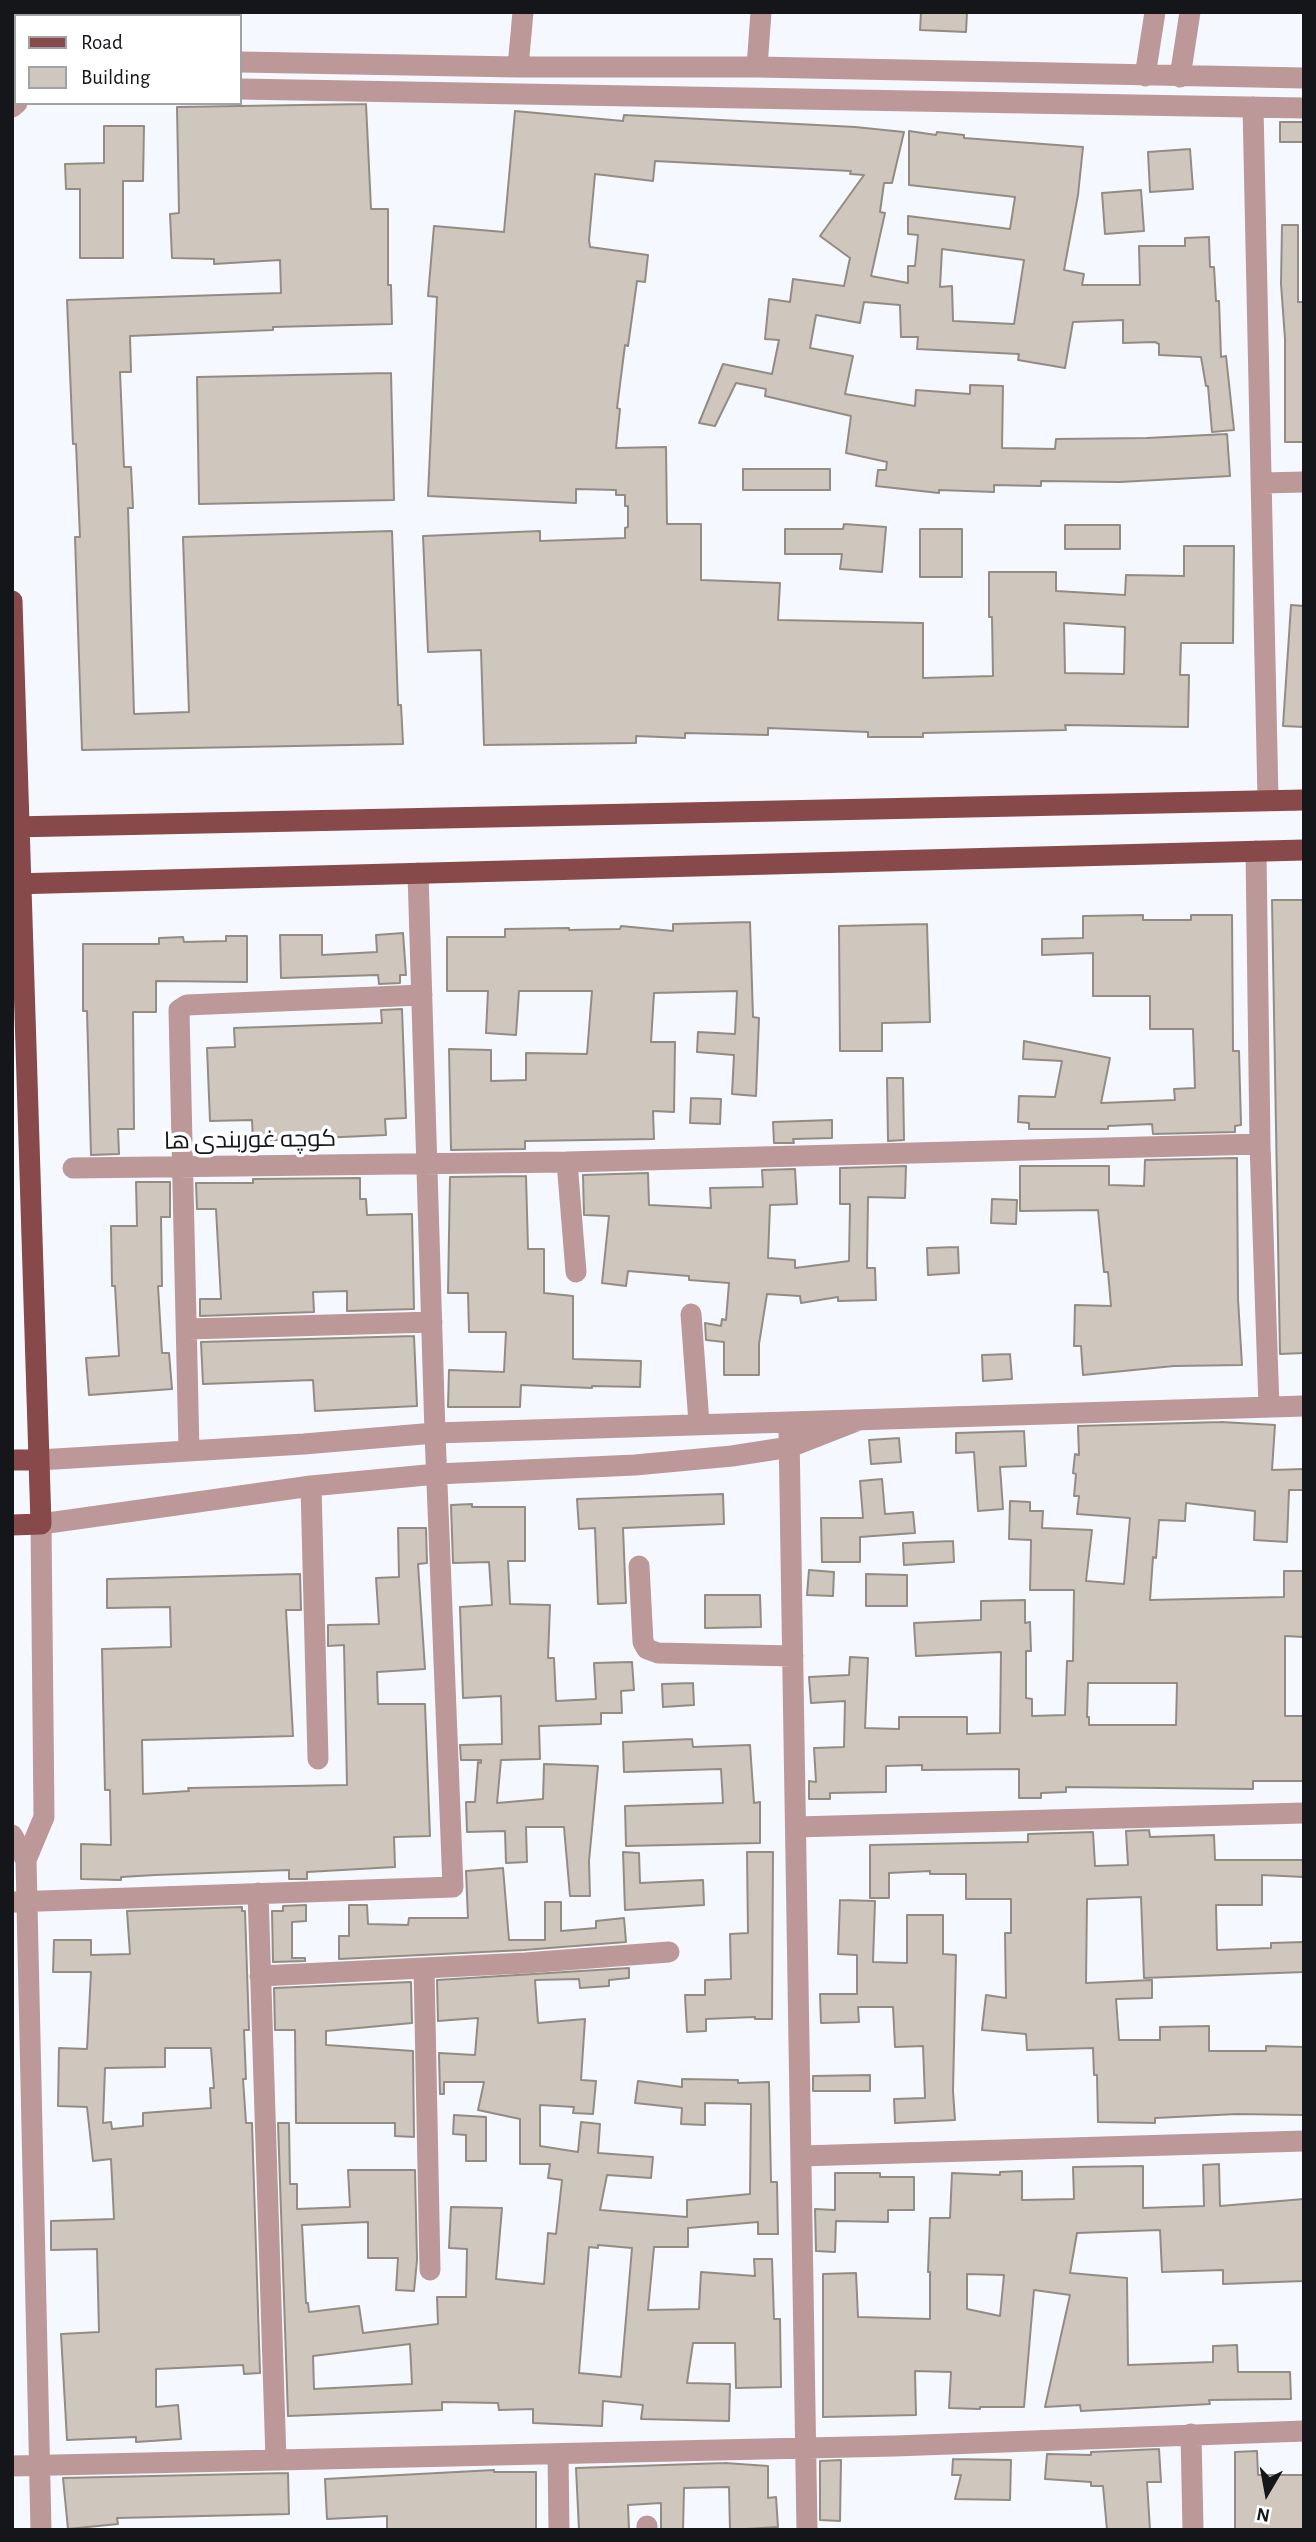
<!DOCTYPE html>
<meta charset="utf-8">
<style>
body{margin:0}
#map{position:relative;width:1316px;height:2542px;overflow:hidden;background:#f5f8ff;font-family:"Alegreya Sans",sans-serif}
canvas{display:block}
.frame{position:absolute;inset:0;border:14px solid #14161a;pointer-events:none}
.legend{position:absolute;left:14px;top:14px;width:228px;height:91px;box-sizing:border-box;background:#fff;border:2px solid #a1a2a3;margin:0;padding:9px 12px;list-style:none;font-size:21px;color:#14161a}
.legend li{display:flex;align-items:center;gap:14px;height:35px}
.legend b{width:35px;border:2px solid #a1a2a3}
.north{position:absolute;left:1232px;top:2458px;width:70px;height:70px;-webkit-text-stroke:5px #fff;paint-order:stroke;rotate:190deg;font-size:19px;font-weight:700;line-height:28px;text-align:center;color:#14161a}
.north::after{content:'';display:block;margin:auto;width:24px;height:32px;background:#14161a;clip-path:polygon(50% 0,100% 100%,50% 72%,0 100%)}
</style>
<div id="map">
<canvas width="1316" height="2542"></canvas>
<div class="frame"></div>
<ul class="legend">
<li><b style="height:9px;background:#87494a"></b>Road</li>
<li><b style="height:19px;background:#cfc7bd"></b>Building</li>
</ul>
<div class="north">N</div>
</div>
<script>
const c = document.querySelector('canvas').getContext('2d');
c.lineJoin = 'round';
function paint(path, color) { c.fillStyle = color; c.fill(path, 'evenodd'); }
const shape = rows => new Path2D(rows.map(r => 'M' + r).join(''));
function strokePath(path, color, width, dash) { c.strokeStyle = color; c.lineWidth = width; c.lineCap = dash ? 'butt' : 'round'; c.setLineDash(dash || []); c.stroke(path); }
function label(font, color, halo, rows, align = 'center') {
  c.font = font + ' "Alegreya Sans",Cairo,sans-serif'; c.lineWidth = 7; c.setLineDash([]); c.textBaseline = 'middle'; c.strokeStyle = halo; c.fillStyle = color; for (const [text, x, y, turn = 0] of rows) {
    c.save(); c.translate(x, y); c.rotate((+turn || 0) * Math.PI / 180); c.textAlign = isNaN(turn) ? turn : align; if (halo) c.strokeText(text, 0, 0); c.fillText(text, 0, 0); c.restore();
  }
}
const building = shape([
 [921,12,967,12,966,32,920,30,921,12],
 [366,104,371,209,388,209,388,285,391,285,392,324,273,327,273,330,130,336,131,372,120,372,124,467,131,467,133,508,128,508,134,714,189,712,183,537,392,531,398,705,401,705,403,744,82,750,75,537,80,537,76,444,73,444,67,300,281,293,280,260,214,264,214,259,172,258,170,214,179,213,177,107,366,104],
 [515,111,623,121,624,115,855,127,904,132,892,183,884,183,880,212,885,213,871,276,908,283,908,266,915,266,918,235,908,234,908,216,1010,229,1015,197,909,185,909,131,936,135,937,132,964,135,964,138,1083,147,1078,195,1064,270,1084,274,1082,285,1140,285,1139,246,1185,246,1185,238,1209,237,1210,267,1214,267,1216,301,1219,301,1221,357,1226,356,1234,430,1212,432,1208,386,1206,386,1201,357,1159,355,1159,344,1155,342,1123,343,1123,320,1073,322,1065,368,1018,360,1019,354,917,349,918,337,901,337,900,305,864,302,860,323,816,315,810,348,853,356,845,394,915,406,916,390,970,394,970,385,1003,386,1002,448,1055,449,1056,439,1147,438,1227,434,1230,476,1120,482,1041,481,1041,486,994,485,994,492,939,490,939,493,876,486,878,470,886,470,887,462,846,453,851,416,765,396,766,389,736,383,715,426,699,423,723,364,772,374,779,340,765,339,769,299,790,302,793,279,844,286,850,258,820,236,864,175,850,174,851,171,655,161,653,181,595,174,589,240,590,247,648,255,645,282,637,281,628,346,625,345,617,408,620,409,616,448,666,447,667,524,701,524,701,580,780,583,778,620,923,623,923,678,993,676,992,617,989,617,989,572,1056,572,1056,591,1125,595,1126,575,1184,576,1184,546,1234,546,1233,643,1181,643,1180,675,1189,675,1188,727,1065,725,1066,730,923,733,923,737,868,737,868,732,768,728,768,735,685,733,685,738,636,736,636,743,484,745,481,650,428,652,423,536,540,531,540,541,625,538,625,528,628,527,628,506,625,506,625,495,616,495,616,490,576,489,576,503,428,496,437,297,428,296,434,226,504,232,515,111],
 [942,249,1024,260,1014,324,953,321,952,286,940,287,942,249],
 [1064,623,1125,627,1124,674,1065,673,1064,623],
 [1280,122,1304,122,1304,142,1280,142,1280,122],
 [104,126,144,126,143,181,123,181,123,258,80,258,80,189,66,189,65,164,104,163,104,126],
 [1190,149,1193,189,1150,192,1148,152,1190,149],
 [1141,190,1144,231,1105,234,1102,193,1141,190],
 [1282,225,1298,225,1298,302,1304,302,1304,442,1285,442,1285,339,1281,284,1282,225],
 [391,373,394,500,199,504,197,377,391,373],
 [743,469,830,469,830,490,743,490,743,469],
 [844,524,886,527,882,572,840,569,842,554,785,554,785,529,843,529,844,524],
 [1065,525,1120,525,1120,549,1065,549,1065,525],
 [920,529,962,529,962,577,920,577,920,529],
 [1291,605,1304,606,1304,727,1283,726,1291,605],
 [1272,900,1304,900,1304,1353,1280,1354,1272,900],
 [1143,915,1143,920,1191,920,1191,915,1232,915,1233,1051,1239,1051,1241,1125,1235,1126,1235,1132,1153,1134,1152,1124,1108,1126,1108,1129,1029,1129,1029,1123,1018,1122,1019,1096,1055,1097,1062,1061,1023,1059,1024,1041,1110,1058,1101,1103,1175,1100,1174,1089,1195,1088,1193,1029,1150,1029,1150,996,1093,996,1093,953,1042,955,1042,939,1083,938,1083,916,1143,915],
 [750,922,753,1017,759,1018,756,1096,732,1094,734,1055,697,1052,698,1032,735,1034,737,991,654,993,651,1042,675,1042,674,1112,653,1111,654,1139,525,1141,525,1149,451,1150,449,1049,491,1050,491,1081,526,1080,526,1053,587,1054,592,991,519,991,516,1035,486,1033,488,991,447,991,447,937,505,937,505,929,569,928,569,930,620,929,621,926,673,931,673,924,750,922],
 [927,924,930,1022,882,1023,882,1051,840,1051,839,926,927,924],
 [403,933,406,975,400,975,400,983,379,984,378,975,281,978,280,935,322,935,322,955,377,952,376,935,403,933],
 [226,936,247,936,247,982,156,981,156,1012,133,1012,134,1129,118,1129,119,1154,91,1155,87,1011,83,1011,83,944,159,944,159,938,183,937,184,942,226,941,226,936],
 [402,1009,406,1118,385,1119,386,1135,253,1141,252,1120,210,1121,207,1048,235,1047,234,1028,382,1023,381,1010,402,1009],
 [887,1078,903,1078,904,1140,888,1141,887,1078],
 [691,1098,721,1099,720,1124,690,1123,691,1098],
 [832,1120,832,1138,793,1139,794,1143,774,1143,773,1122,832,1120],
 [1237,1158,1238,1299,1242,1365,1174,1366,1083,1375,1081,1346,1074,1346,1075,1305,1111,1306,1108,1272,1104,1272,1098,1210,1020,1211,1020,1166,1109,1166,1109,1185,1144,1186,1145,1160,1237,1158],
 [906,1166,905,1198,868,1197,867,1268,875,1268,876,1300,838,1301,838,1297,801,1303,800,1296,767,1294,759,1344,759,1375,724,1375,724,1342,706,1340,705,1323,721,1326,722,1319,726,1320,729,1283,689,1280,689,1276,628,1271,626,1286,602,1283,609,1216,584,1215,583,1175,648,1173,649,1205,711,1208,710,1188,763,1187,762,1170,795,1169,797,1204,770,1205,768,1258,795,1260,795,1268,849,1261,850,1204,840,1204,840,1168,906,1166],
 [526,1176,528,1249,544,1249,544,1293,573,1296,573,1359,641,1361,640,1387,592,1386,592,1388,521,1385,520,1407,448,1407,449,1370,504,1372,506,1332,469,1332,468,1293,448,1293,450,1177,526,1176],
 [360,1178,360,1199,366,1199,367,1215,412,1214,414,1309,347,1311,347,1291,313,1292,314,1312,200,1316,200,1299,221,1299,216,1209,197,1209,196,1183,253,1183,253,1179,360,1178],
 [136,1182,170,1182,170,1217,161,1217,162,1286,158,1286,162,1353,169,1353,172,1389,89,1395,86,1358,119,1356,115,1286,112,1286,111,1226,137,1226,136,1182],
 [992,1199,1017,1200,1016,1224,991,1223,992,1199],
 [958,1247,959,1273,928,1275,927,1248,958,1247],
 [414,1336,417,1406,315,1411,313,1380,203,1384,201,1342,414,1336],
 [1010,1354,1012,1379,983,1381,982,1355,1010,1354],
 [1221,1422,1275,1425,1272,1470,1304,1469,1304,1490,1289,1490,1287,1542,1254,1540,1255,1511,1186,1503,1185,1521,1159,1520,1156,1558,1153,1557,1150,1600,1284,1597,1284,1571,1304,1571,1304,1637,1285,1636,1285,1716,1304,1716,1304,1781,1253,1781,1253,1789,1066,1787,1066,1792,1041,1793,1041,1798,1019,1798,1019,1769,922,1770,922,1765,886,1766,886,1792,830,1793,830,1799,809,1799,809,1781,816,1782,814,1748,844,1747,845,1701,811,1703,809,1677,849,1675,850,1657,868,1658,865,1728,899,1729,899,1717,967,1717,967,1734,1000,1733,1001,1652,916,1656,914,1623,981,1620,981,1601,1025,1600,1025,1623,1030,1622,1031,1651,1026,1651,1026,1698,1032,1699,1032,1716,1065,1715,1067,1661,1073,1661,1074,1590,1030,1590,1031,1540,1009,1539,1010,1501,1030,1502,1030,1511,1043,1511,1042,1528,1092,1530,1086,1581,1124,1584,1130,1518,1077,1514,1079,1496,1074,1496,1076,1474,1073,1473,1075,1454,1079,1455,1078,1426,1221,1422],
 [1088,1683,1177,1683,1176,1725,1089,1725,1089,1717,1087,1717,1088,1683],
 [1024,1431,1026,1466,1000,1467,1003,1509,978,1511,974,1452,956,1453,956,1433,1024,1431],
 [899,1438,901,1462,871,1464,869,1440,899,1438],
 [882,1479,885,1514,913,1512,915,1533,860,1537,860,1562,822,1562,821,1518,863,1518,860,1481,882,1479],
 [723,1494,724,1524,623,1528,626,1603,598,1604,595,1528,579,1529,577,1499,723,1494],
 [472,1504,472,1507,525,1507,525,1561,508,1561,510,1604,550,1605,548,1658,554,1658,556,1701,596,1699,594,1663,632,1662,634,1690,621,1691,622,1713,601,1713,601,1724,539,1726,540,1759,501,1760,497,1803,543,1799,544,1764,598,1766,589,1861,590,1896,570,1896,564,1827,526,1827,527,1862,506,1863,505,1831,467,1832,466,1802,475,1802,478,1762,481,1763,481,1760,461,1760,460,1745,502,1744,501,1696,463,1698,460,1607,492,1605,489,1562,453,1563,451,1505,472,1504],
 [398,1528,426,1528,427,1563,418,1564,425,1669,377,1672,378,1704,425,1704,430,1836,394,1837,395,1867,307,1872,307,1879,289,1879,289,1870,155,1875,121,1877,121,1880,81,1879,81,1844,111,1845,110,1790,105,1790,102,1649,171,1647,170,1607,107,1608,107,1579,300,1574,301,1610,286,1610,293,1736,142,1740,143,1794,189,1791,188,1788,347,1785,344,1645,328,1646,328,1625,379,1624,376,1578,399,1577,398,1528],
 [953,1541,954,1562,904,1565,903,1543,953,1541],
 [809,1570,834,1572,833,1596,807,1595,809,1570],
 [866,1574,907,1575,907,1606,866,1606,866,1574],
 [705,1595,760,1595,761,1627,705,1628,705,1595],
 [693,1683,694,1705,663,1707,662,1684,693,1683],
 [692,1739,693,1747,750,1745,754,1803,760,1802,760,1843,626,1846,625,1806,723,1803,721,1769,624,1772,623,1742,692,1739],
 [1149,1830,1150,1837,1214,1835,1215,1860,1304,1860,1304,1877,1262,1875,1262,1905,1216,1905,1217,1950,1271,1948,1271,1943,1304,1942,1304,1972,1144,1978,1141,1897,1087,1899,1086,1983,1152,1980,1152,1998,1116,1999,1119,2040,1160,2040,1160,2027,1209,2026,1209,2051,1266,2051,1266,2046,1304,2047,1304,2115,1237,2114,1155,2118,1155,2123,1098,2122,1097,2075,1094,2075,1093,2048,1027,2050,1026,2034,982,2030,986,1995,1006,1998,1005,1933,1011,1933,1011,1899,966,1899,966,1874,930,1874,930,1871,889,1873,889,1898,870,1898,870,1845,1028,1842,1028,1834,1093,1832,1095,1866,1128,1865,1126,1831,1149,1830],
 [623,1852,639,1853,640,1883,703,1880,704,1905,625,1910,623,1852],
 [747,1852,773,1852,772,2019,755,2019,755,2017,706,2019,706,2031,687,2032,685,1995,705,1995,705,1980,731,1979,730,1934,748,1933,747,1852],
 [503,1868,509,1940,545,1940,545,1902,561,1902,561,1931,596,1928,596,1921,624,1918,626,1942,524,1950,339,1959,339,1936,349,1936,349,1905,367,1905,368,1924,408,1925,409,1918,468,1918,466,1871,503,1868],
 [840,1900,875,1901,873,1962,907,1963,907,1915,943,1915,943,1954,956,1955,953,2091,955,2120,895,2123,894,2099,925,2098,923,2046,895,2047,893,2007,858,2007,859,2022,821,2023,820,1994,857,1994,857,1955,838,1954,840,1900],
 [306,1905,306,1921,292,1922,292,1958,305,1958,305,1961,273,1962,272,1911,283,1911,283,1906,306,1905],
 [242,1907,242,1911,245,1911,249,2030,244,2030,246,2079,243,2079,246,2123,252,2123,260,2373,244,2374,243,2365,156,2369,156,2407,178,2405,181,2439,136,2442,136,2437,67,2440,61,2334,99,2332,97,2249,51,2250,51,2221,114,2219,111,2159,93,2161,87,2107,58,2106,59,2048,87,2049,91,1972,53,1972,54,1940,91,1940,91,1955,130,1954,127,1911,242,1907],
 [165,2048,211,2048,214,2088,210,2088,211,2108,143,2113,143,2126,112,2129,111,2122,103,2123,105,2068,165,2067,165,2048],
 [629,1968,629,1978,609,1980,609,1986,580,1988,579,1979,535,1980,538,2023,585,2019,581,2080,596,2081,593,2114,573,2113,574,2107,540,2105,540,2146,578,2152,581,2122,600,2124,598,2153,653,2157,651,2178,607,2175,600,2210,687,2217,687,2200,750,2194,751,2104,705,2103,705,2125,681,2124,682,2108,635,2103,638,2081,682,2087,682,2079,738,2080,738,2083,769,2082,771,2182,777,2182,778,2234,758,2234,758,2222,688,2228,688,2247,654,2247,648,2310,699,2309,701,2272,755,2276,754,2259,772,2259,774,2319,780,2319,781,2387,736,2388,735,2343,693,2343,687,2383,730,2384,729,2421,641,2419,643,2405,603,2401,602,2426,533,2423,533,2409,499,2410,498,2403,442,2402,442,2410,288,2416,278,2123,289,2123,290,2184,297,2184,297,2209,350,2207,348,2170,415,2170,417,2260,414,2291,396,2290,398,2258,368,2258,368,2222,302,2225,306,2303,308,2303,309,2312,359,2306,363,2333,438,2324,437,2297,466,2297,467,2249,449,2248,451,2207,502,2208,496,2279,544,2284,548,2233,556,2234,562,2180,548,2178,550,2164,520,2164,520,2119,478,2110,484,2082,444,2082,444,2094,440,2094,439,2053,475,2055,478,2018,438,2021,437,1980,629,1968],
 [598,2245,632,2248,621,2377,579,2373,589,2247,598,2248,598,2245],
 [410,2344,412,2384,314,2389,313,2356,410,2344],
 [411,1982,412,2023,326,2031,326,2045,413,2051,414,2137,395,2136,395,2123,296,2123,295,2030,275,2030,274,1988,411,1982],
 [870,2075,870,2091,813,2091,813,2076,870,2075],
 [454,2115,486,2117,486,2161,466,2161,466,2135,453,2134,454,2115],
 [1219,2164,1220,2206,1304,2199,1304,2281,1223,2284,1223,2270,1162,2272,1160,2230,1077,2233,1070,2273,1127,2278,1128,2365,1213,2362,1213,2346,1237,2345,1238,2372,1290,2372,1291,2399,1209,2400,1210,2404,1081,2411,1080,2405,1045,2407,1070,2295,1034,2290,1024,2407,980,2407,980,2409,949,2408,951,2372,915,2371,916,2415,823,2417,823,2274,856,2273,858,2317,930,2319,930,2272,928,2272,930,2218,950,2218,952,2173,1000,2175,1000,2172,1022,2171,1022,2200,1074,2199,1073,2167,1143,2166,1143,2208,1204,2206,1203,2165,1219,2164],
 [967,2274,1004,2275,1000,2316,967,2309,967,2274],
 [835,2173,880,2173,880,2177,914,2177,914,2210,888,2210,888,2222,836,2221,835,2252,816,2251,815,2209,835,2210,835,2173],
 [1159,2449,1161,2482,1147,2482,1150,2530,1107,2530,1103,2486,1091,2486,1091,2482,1045,2479,1047,2454,1091,2455,1091,2452,1159,2449],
 [1257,2451,1258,2475,1304,2475,1304,2530,1235,2530,1235,2452,1257,2451],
 [953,2459,1011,2460,1010,2500,955,2499,961,2475,952,2475,953,2459],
 [841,2460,840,2521,820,2520,820,2461,841,2460],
 [725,2463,768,2466,768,2498,776,2497,778,2527,730,2530,729,2487,684,2488,683,2530,661,2530,661,2503,628,2505,629,2530,579,2530,576,2468,725,2463],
 [494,2470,494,2472,536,2472,536,2530,387,2530,387,2516,327,2519,325,2479,494,2470],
 [288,2473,289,2514,117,2518,118,2524,68,2529,63,2478,288,2473]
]);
paint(building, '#cfc7bd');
strokePath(building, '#938c82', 2);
strokePath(shape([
 [12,60,16,58],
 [240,62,518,67,757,67,1304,78],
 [518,67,523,12],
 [757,67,761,12],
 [1145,76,1155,12],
 [1180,77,1190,12],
 [240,89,1304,108],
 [12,107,17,103],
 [1253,107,1268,799],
 [1263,483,1304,482],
 [1256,851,1260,1144,1269,1407],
 [567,1162,576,1272],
 [73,1168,567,1162,1260,1144],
 [691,1314,699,1423],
 [188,1329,432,1322],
 [789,1433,807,2530],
 [189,1451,179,1010,187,1005,422,995],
 [39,1460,304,1444,435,1433,1304,1406],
 [311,1486,318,1759],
 [639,1566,643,1642,647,1649,658,1653,793,1656],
 [796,1827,1304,1813],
 [12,1835,26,1860],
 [258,1893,276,2460],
 [12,1902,453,1887,435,1433,418,873],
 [424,1968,430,2270],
 [260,1976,525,1963,669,1952],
 [801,2156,1304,2141],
 [1191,2434,1193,2530],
 [558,2454,559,2530],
 [12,2466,895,2446,1304,2431],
 [647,2526,647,2530],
 [41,2530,26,1860,44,1817,41,1524,311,1486,437,1474,635,1465,732,1456,790,1447,859,1420]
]), '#bd9898', 21);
strokePath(shape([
 [12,601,41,1524,12,1525],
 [12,827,1304,800],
 [12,884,1304,850],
 [12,1460,39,1460]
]), '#87494a', 21);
label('24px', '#14161a', '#fff', [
 ["کوچه غوربندی ها",250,1140,-1]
]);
</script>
